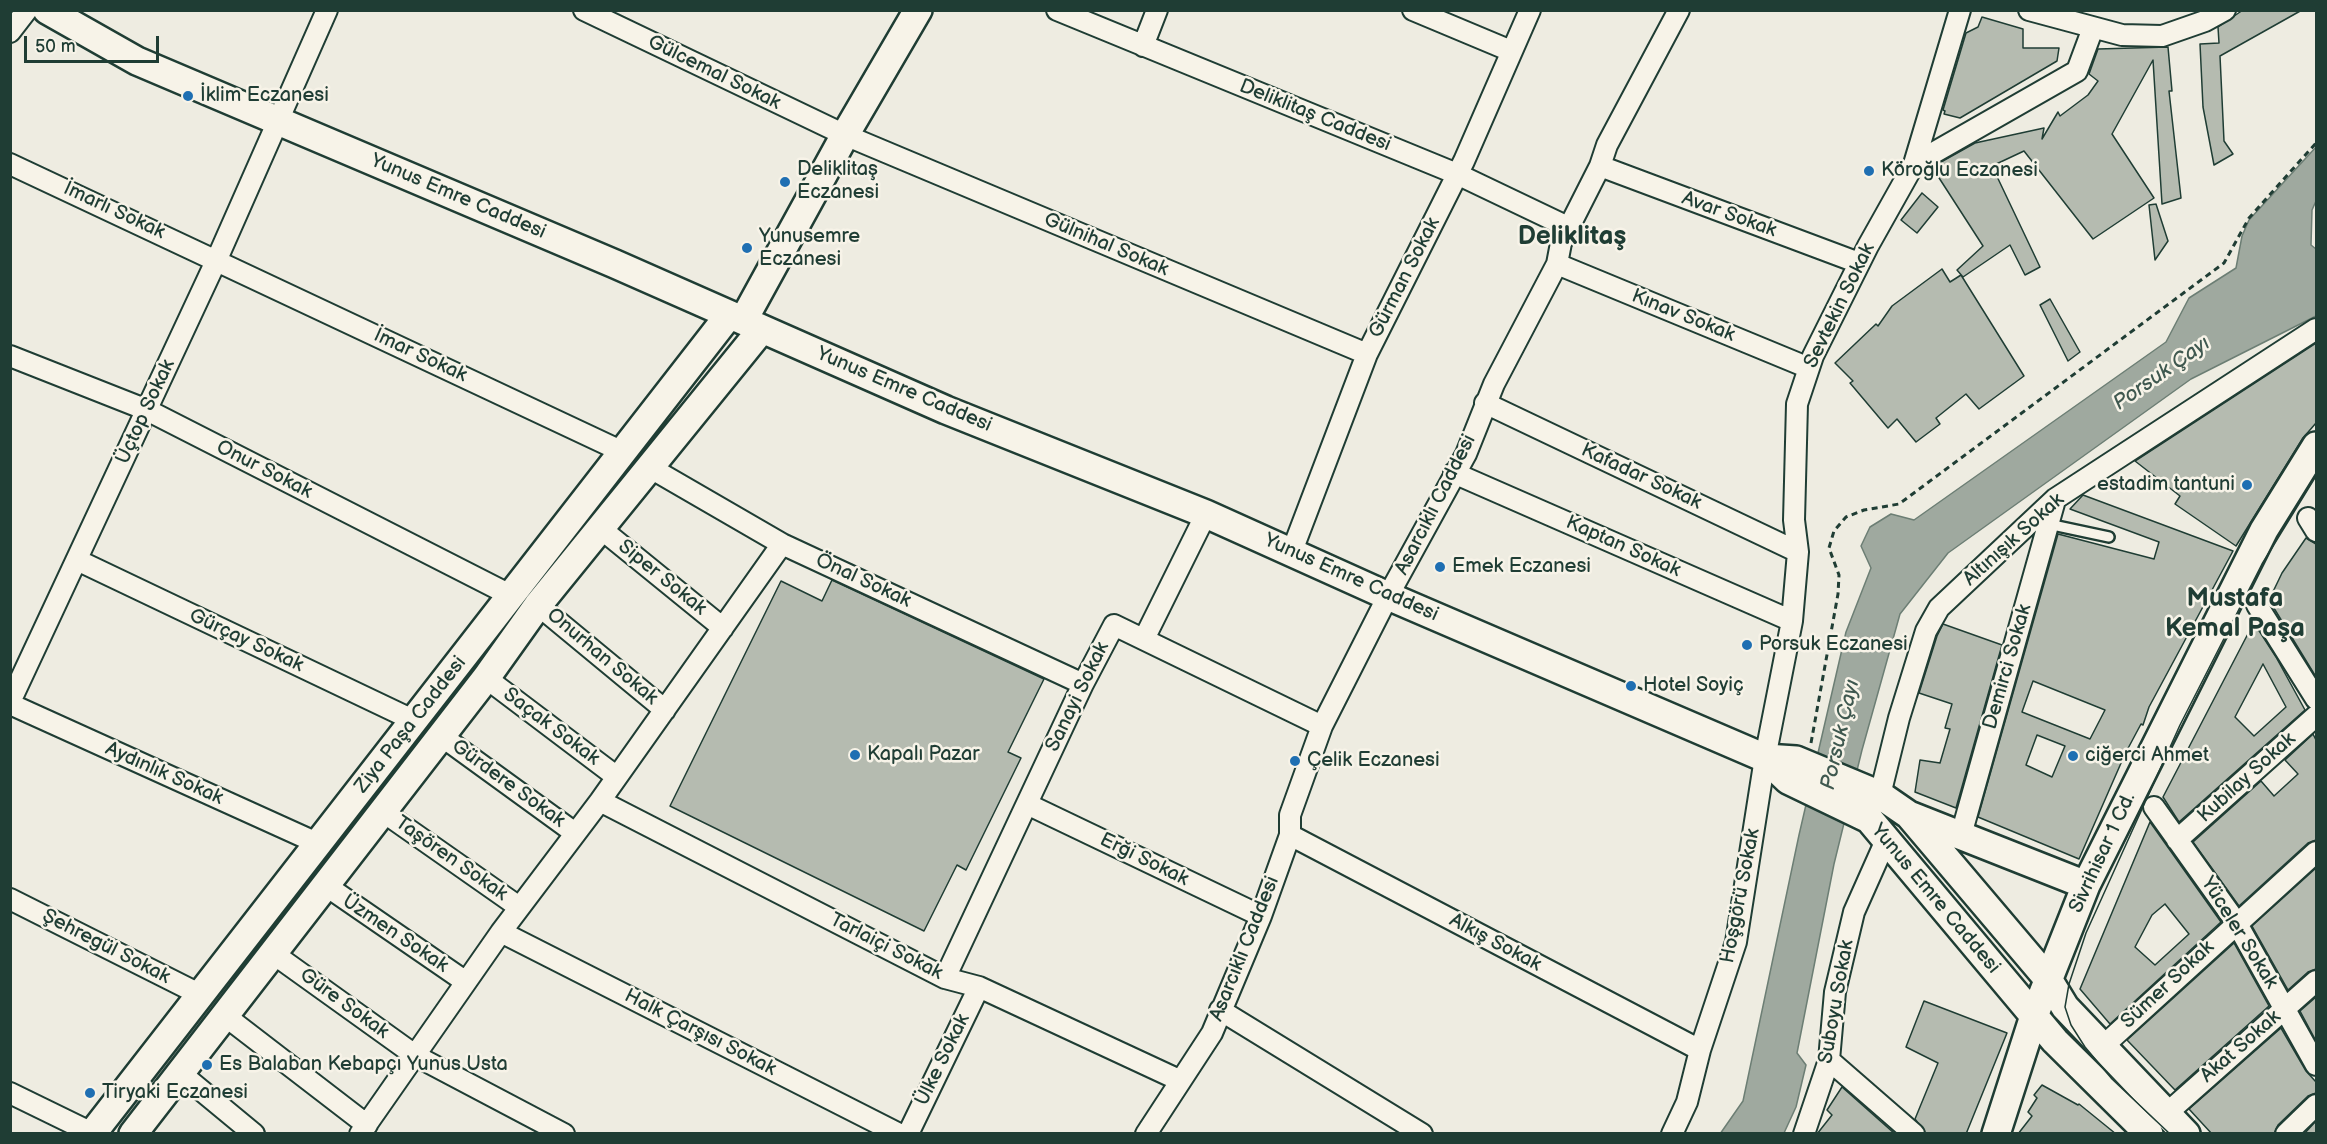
<!DOCTYPE html>
<meta charset="utf-8">
<style>
body{margin:0}
#map{position:relative;width:2327px;height:1144px;overflow:hidden;background:#eeece1;font-family:"Balsamiq Sans",sans-serif}
canvas{display:block}
.frame{position:absolute;inset:0;border:12px solid #1f3d34;pointer-events:none}
.scale{position:absolute;left:24px;top:36px;width:135px;height:27px;box-sizing:border-box;border:3px solid #1f3d34;border-top:0;padding-left:8px;font-size:18px;line-height:21px;white-space:nowrap;color:#1f3d34;-webkit-text-stroke:4px #f7f3e8;paint-order:stroke}
</style>
<div id="map">
<canvas width="2327" height="1144"></canvas>
<div class="frame"></div>
<div class="scale">50 m</div>
</div>
<script>
const c = document.querySelector('canvas').getContext('2d');
c.lineJoin = 'round';
function paint(path, color) { c.fillStyle = color; c.fill(path, 'evenodd'); }
const shape = rows => new Path2D(rows.map(r => 'M' + r).join(''));
function strokePath(path, color, width, dash) { c.strokeStyle = color; c.lineWidth = width; c.lineCap = dash ? 'butt' : 'round'; c.setLineDash(dash || []); c.stroke(path); }
function label(font, color, halo, rows, align = 'center') {
  c.font = font + ' "Balsamiq Sans",sans-serif'; c.lineWidth = 5; c.setLineDash([]); c.textBaseline = 'middle'; c.strokeStyle = halo; c.fillStyle = color; for (const [text, x, y, turn = 0] of rows) {
    c.save(); c.translate(x, y); c.rotate((+turn || 0) * Math.PI / 180); c.textAlign = isNaN(turn) ? turn : align; if (halo) c.strokeText(text, 0, 0); c.fillText(text, 0, 0); c.restore();
  }
}
const water = shape([
 [2316,147,2316,201,2312,210,2311,245,2316,249,2316,316,2191,379,1948,553,1900,614,1862,750,1834,864,1797,1053,1806,1065,1796,1107,1784,1133,1720,1134,1743,1101,1799,835,1846,632,1871,568,1861,546,1870,527,1891,514,1914,520,2166,342,2189,298,2236,268,2242,236,2249,220,2316,147]
]);
paint(water, '#9fa99f');
strokePath(water, '#6c7e74', 1.5);
const building = shape([
 [2243,10,2302,10,2220,56,2224,141,2233,154,2214,165,2203,107,2200,44,2219,43,2218,27,2243,10],
 [1982,17,2023,29,2023,48,2059,48,2057,61,1960,118,1944,114,1945,111,1943,110,1966,33,1978,27,1982,17],
 [2168,47,2172,91,2169,91,2181,198,2162,204,2153,60,2112,134,2154,198,2093,239,2024,151,1992,166,2040,267,2025,275,2010,245,1963,277,1957,270,1983,246,1932,167,1975,143,2044,128,2042,139,2058,112,2060,116,2088,95,2098,81,2089,74,2098,49,2168,47],
 [1922,193,1938,207,1917,233,1901,220,1922,193],
 [2156,204,2168,241,2155,260,2149,205,2156,204],
 [1942,269,1950,282,1961,275,2024,376,1979,409,1966,394,1936,418,1940,424,1916,442,1897,419,1888,428,1850,383,1853,381,1835,363,1876,324,1878,326,1892,306,1942,269],
 [2050,299,2080,352,2068,361,2040,305,2050,299],
 [2316,343,2316,423,2303,438,2236,546,2175,504,2180,496,2135,461,2316,343],
 [2083,495,2233,551,2149,707,2143,725,2141,724,2125,754,2079,859,1978,817,2058,534,2154,559,2159,542,2070,509,2083,495],
 [2033,681,2105,710,2090,739,2022,712,2033,681],
 [2037,735,2065,746,2052,777,2026,765,2037,735],
 [2306,538,2316,544,2316,677,2269,600,2282,573,2306,538],
 [832,580,1044,679,1008,752,1021,758,966,870,957,865,924,931,670,806,781,581,822,601,832,580],
 [1943,624,2002,645,1956,808,1915,792,1920,760,1940,763,1950,729,1945,728,1952,704,1919,693,1937,636,1943,624],
 [2252,626,2256,626,2276,657,2305,710,2179,822,2163,797,2252,626],
 [2263,664,2286,707,2254,736,2235,717,2263,664],
 [2313,734,2316,740,2316,840,2308,843,2239,906,2193,842,2261,781,2274,796,2298,774,2285,760,2313,734],
 [2150,822,2221,922,2110,1024,2080,989,2150,822],
 [2165,904,2189,934,2155,965,2135,947,2152,915,2165,904],
 [2316,868,2316,969,2308,972,2288,990,2252,926,2316,868],
 [2234,943,2269,1006,2175,1090,2127,1040,2234,943],
 [2316,997,2316,1041,2300,1011,2316,997],
 [1924,1001,2007,1033,1966,1134,1926,1134,1915,1119,1938,1063,1906,1047,1924,1001],
 [2281,1028,2306,1071,2316,1082,2316,1093,2308,1096,2278,1125,2274,1134,2212,1134,2189,1109,2281,1028],
 [2042,1085,2078,1105,2079,1104,2116,1134,2018,1134,2032,1116,2028,1112,2037,1098,2034,1095,2042,1085],
 [1842,1087,1895,1134,1817,1134,1832,1115,1827,1110,1842,1087],
 [2316,1121,2316,1134,2304,1134,2316,1121]
]);
paint(building, '#b5bbb0');
strokePath(building, '#1f3d34', 1.5);
const service = shape([
 [2048,524,2109,537]
]);
const minor = shape([
 [584,10,845,135,1367,354],
 [1057,10,1457,174,1570,228],
 [1413,10,1511,51],
 [2029,10,2122,35,2162,36,2205,21,2225,10],
 [10,32,27,10],
 [1143,46,1157,10],
 [10,164,623,452],
 [1914,164,2077,71,2093,28],
 [1600,166,1859,263],
 [1557,264,1809,368],
 [10,356,147,410,512,596],
 [1485,403,1798,552],
 [649,467,782,544,1083,684],
 [1454,473,1792,621],
 [2308,518,2316,531],
 [600,528,723,628],
 [1292,551,1367,354,1464,161,1530,10],
 [77,560,415,721],
 [538,605,665,710],
 [2257,605,2316,699],
 [1144,639,1206,514],
 [486,678,617,777],
 [10,702,217,259,327,10],
 [10,704,317,843],
 [440,735,575,833],
 [1880,795,1899,718,1926,631,1939,608,2055,499,2316,329],
 [600,801,945,978,979,987,1179,1080],
 [1027,804,1261,916],
 [2154,807,2236,922,2316,1065],
 [382,811,519,907],
 [1290,835,1700,1050],
 [1961,835,2055,500],
 [2177,840,2316,716],
 [325,885,466,982],
 [10,899,201,995],
 [501,932,899,1134],
 [271,952,416,1056,564,1134],
 [945,978,1083,684,1114,625,1322,726],
 [1220,1010,1422,1134],
 [224,1015,367,1125],
 [2101,1048,2316,852],
 [1829,1060,1914,1134],
 [179,1072,254,1134],
 [10,1093,92,1133],
 [2166,1114,2316,981],
 [360,1134,501,932,600,801,782,544],
 [908,1134,979,987],
 [1146,1134,1212,1033,1261,916,1290,835,1290,815,1322,726,1388,596,1466,454,1494,384,1557,264,1561,243,1600,166,1607,145,1679,10],
 [1672,1134,1687,1102,1700,1050,1736,942,1765,758,1792,621,1798,552,1794,520,1797,404,1813,356,1868,246,1914,164,1960,10],
 [1804,1134,1829,1060,1835,992,1854,912,1887,838],
 [2286,1134,2316,1105]
]);
const secondary = shape([
 [47,10,137,61,615,264,946,410,1206,514,1388,596,1765,758,1788,780,1869,819,2055,1041,2149,1134],
 [744,319,845,135,918,10],
 [1765,758,1796,760,1880,795,1909,815,2086,885],
 [1909,815,2048,979,2065,1007,2186,1134],
 [92,1134,729,315],
 [133,1134,486,678,538,605,762,329],
 [1996,1134,2034,1016,2086,885,2264,530,2316,446]
]);
strokePath(service, '#1f3d34', 14);
strokePath(minor, '#1f3d34', 24);
strokePath(secondary, '#1f3d34', 32);
strokePath(shape([
 [1811,743,1838,594,1839,575,1829,548,1834,531,1846,517,1864,510,1899,504,2224,263,2249,218,2316,143]
]), '#1f3d34', 3, [6, 4.5]);
strokePath(service, '#f7f3e8', 9);
strokePath(minor, '#f7f3e8', 20);
strokePath(secondary, '#f7f3e8', 27);
strokePath(shape([
 [2170,1134,2112,1079,2085,1047,2071,1025,2065,1007,2069,984,2086,933,2180,725,2262,564,2316,476]
]), '#1f3d34', 1.5);
for (const [x, y, r, color] of [
 [188,96,6,"#1f6fb2"],
 [1869,171,6,"#1f6fb2"],
 [785,182,6,"#1f6fb2"],
 [747,248,6,"#1f6fb2"],
 [2247,485,6,"#1f6fb2"],
 [1440,567,6,"#1f6fb2"],
 [1747,645,6,"#1f6fb2"],
 [1631,686,6,"#1f6fb2"],
 [855,755,6,"#1f6fb2"],
 [2073,756,6,"#1f6fb2"],
 [1295,761,6,"#1f6fb2"],
 [207,1065,6,"#1f6fb2"],
 [90,1093,6,"#1f6fb2"]
]) { const dot = new Path2D(); dot.arc(x, y, r, 0, 2 * Math.PI); c.fillStyle = color; c.fill(dot); strokePath(dot, '#f7f3e8', 2); }
label('20px', '#1f3d34', '#f7f3e8', [
 ["Gülcemal Sokak",714,73,26],
 ["Deliklitaş Caddesi",1315,116,22],
 ["Yunus Emre Caddesi",458,197,23],
 ["İmarlı Sokak",114,211,25],
 ["Avar Sokak",1729,215,20],
 ["Gülnihal Sokak",1106,245,23],
 ["Gürman Sokak",1405,278,-63],
 ["Sevtekin Sokak",1840,306,-64],
 ["Kınav Sokak",1683,316,22],
 ["İmar Sokak",420,356,25],
 ["Yunus Emre Caddesi",904,390,23],
 ["Üçtop Sokak",146,412,-65],
 ["Onur Sokak",264,470,27],
 ["Kafadar Sokak",1641,477,25],
 ["Asarcıklı Caddesi",1436,505,-63],
 ["Altınışık Sokak",2014,540,-42],
 ["Kaptan Sokak",1623,547,24],
 ["Siper Sokak",662,578,39],
 ["Yunus Emre Caddesi",1351,578,24],
 ["Önal Sokak",863,581,25],
 ["Gürçay Sokak",246,641,25],
 ["Onurhan Sokak",602,657,40],
 ["Demirci Sokak",2008,667,-74],
 ["Sanayi Sokak",1078,697,-64],
 ["Ziya Paşa Caddesi",411,725,-52],
 ["Saçak Sokak",551,727,37],
 ["Aydınlık Sokak",164,774,24],
 ["Kubilay Sokak",2247,778,-42],
 ["Gürdere Sokak",508,784,36],
 ["Sivrihisar 1 Cd.",2103,853,-65],
 ["Taşören Sokak",451,859,35],
 ["Erği Sokak",1144,860,26],
 ["Hoşgörü Sokak",1741,896,-79],
 ["Yunus Emre Caddesi",1935,899,50],
 ["Yüceler Sokak",2239,933,58],
 ["Üzmen Sokak",395,934,34],
 ["Alkış Sokak",1495,943,28],
 ["Şehregül Sokak",106,947,27],
 ["Tarlaiçi Sokak",886,947,27],
 ["Asarcıklı Caddesi",1245,949,-68],
 ["Sümer Sokak",2168,985,-43],
 ["Suboyu Sokak",1837,1002,-80],
 ["Güre Sokak",344,1004,36],
 ["Halk Çarşısı Sokak",700,1033,27],
 ["Akat Sokak",2241,1047,-41],
 ["Ülke Sokak",943,1060,-64]
]);
label('20px', '#1f3d34', '#f7f3e8', [
 ["İklim Eczanesi",200,96],
 ["Deliklitaş",797,170],
 ["Eczanesi",797,193],
 ["Köroğlu Eczanesi",1881,171],
 ["Yunusemre",759,237],
 ["Eczanesi",759,260],
 ["estadim tantuni",2235,485,"right"],
 ["Emek Eczanesi",1452,567],
 ["Porsuk Eczanesi",1759,645],
 ["Hotel Soyiç",1643,686],
 ["Kapalı Pazar",867,755],
 ["ciğerci Ahmet",2085,756],
 ["Çelik Eczanesi",1307,761],
 ["Es Balaban Kebapçı Yunus Usta",219,1065],
 ["Tiryaki Eczanesi",102,1093]
], 'left');
label('italic 21px', '#3f584f', '#f7f3e8', [
 ["Porsuk Çayı",2162,374,-35],
 ["Porsuk Çayı",1841,735,-77]
]);
label('bold 26px', '#1f3d34', '#f7f3e8', [
 ["Deliklitaş",1572,237],
 ["Mustafa",2235,599],
 ["Kemal Paşa",2235,629]
]);
</script>
